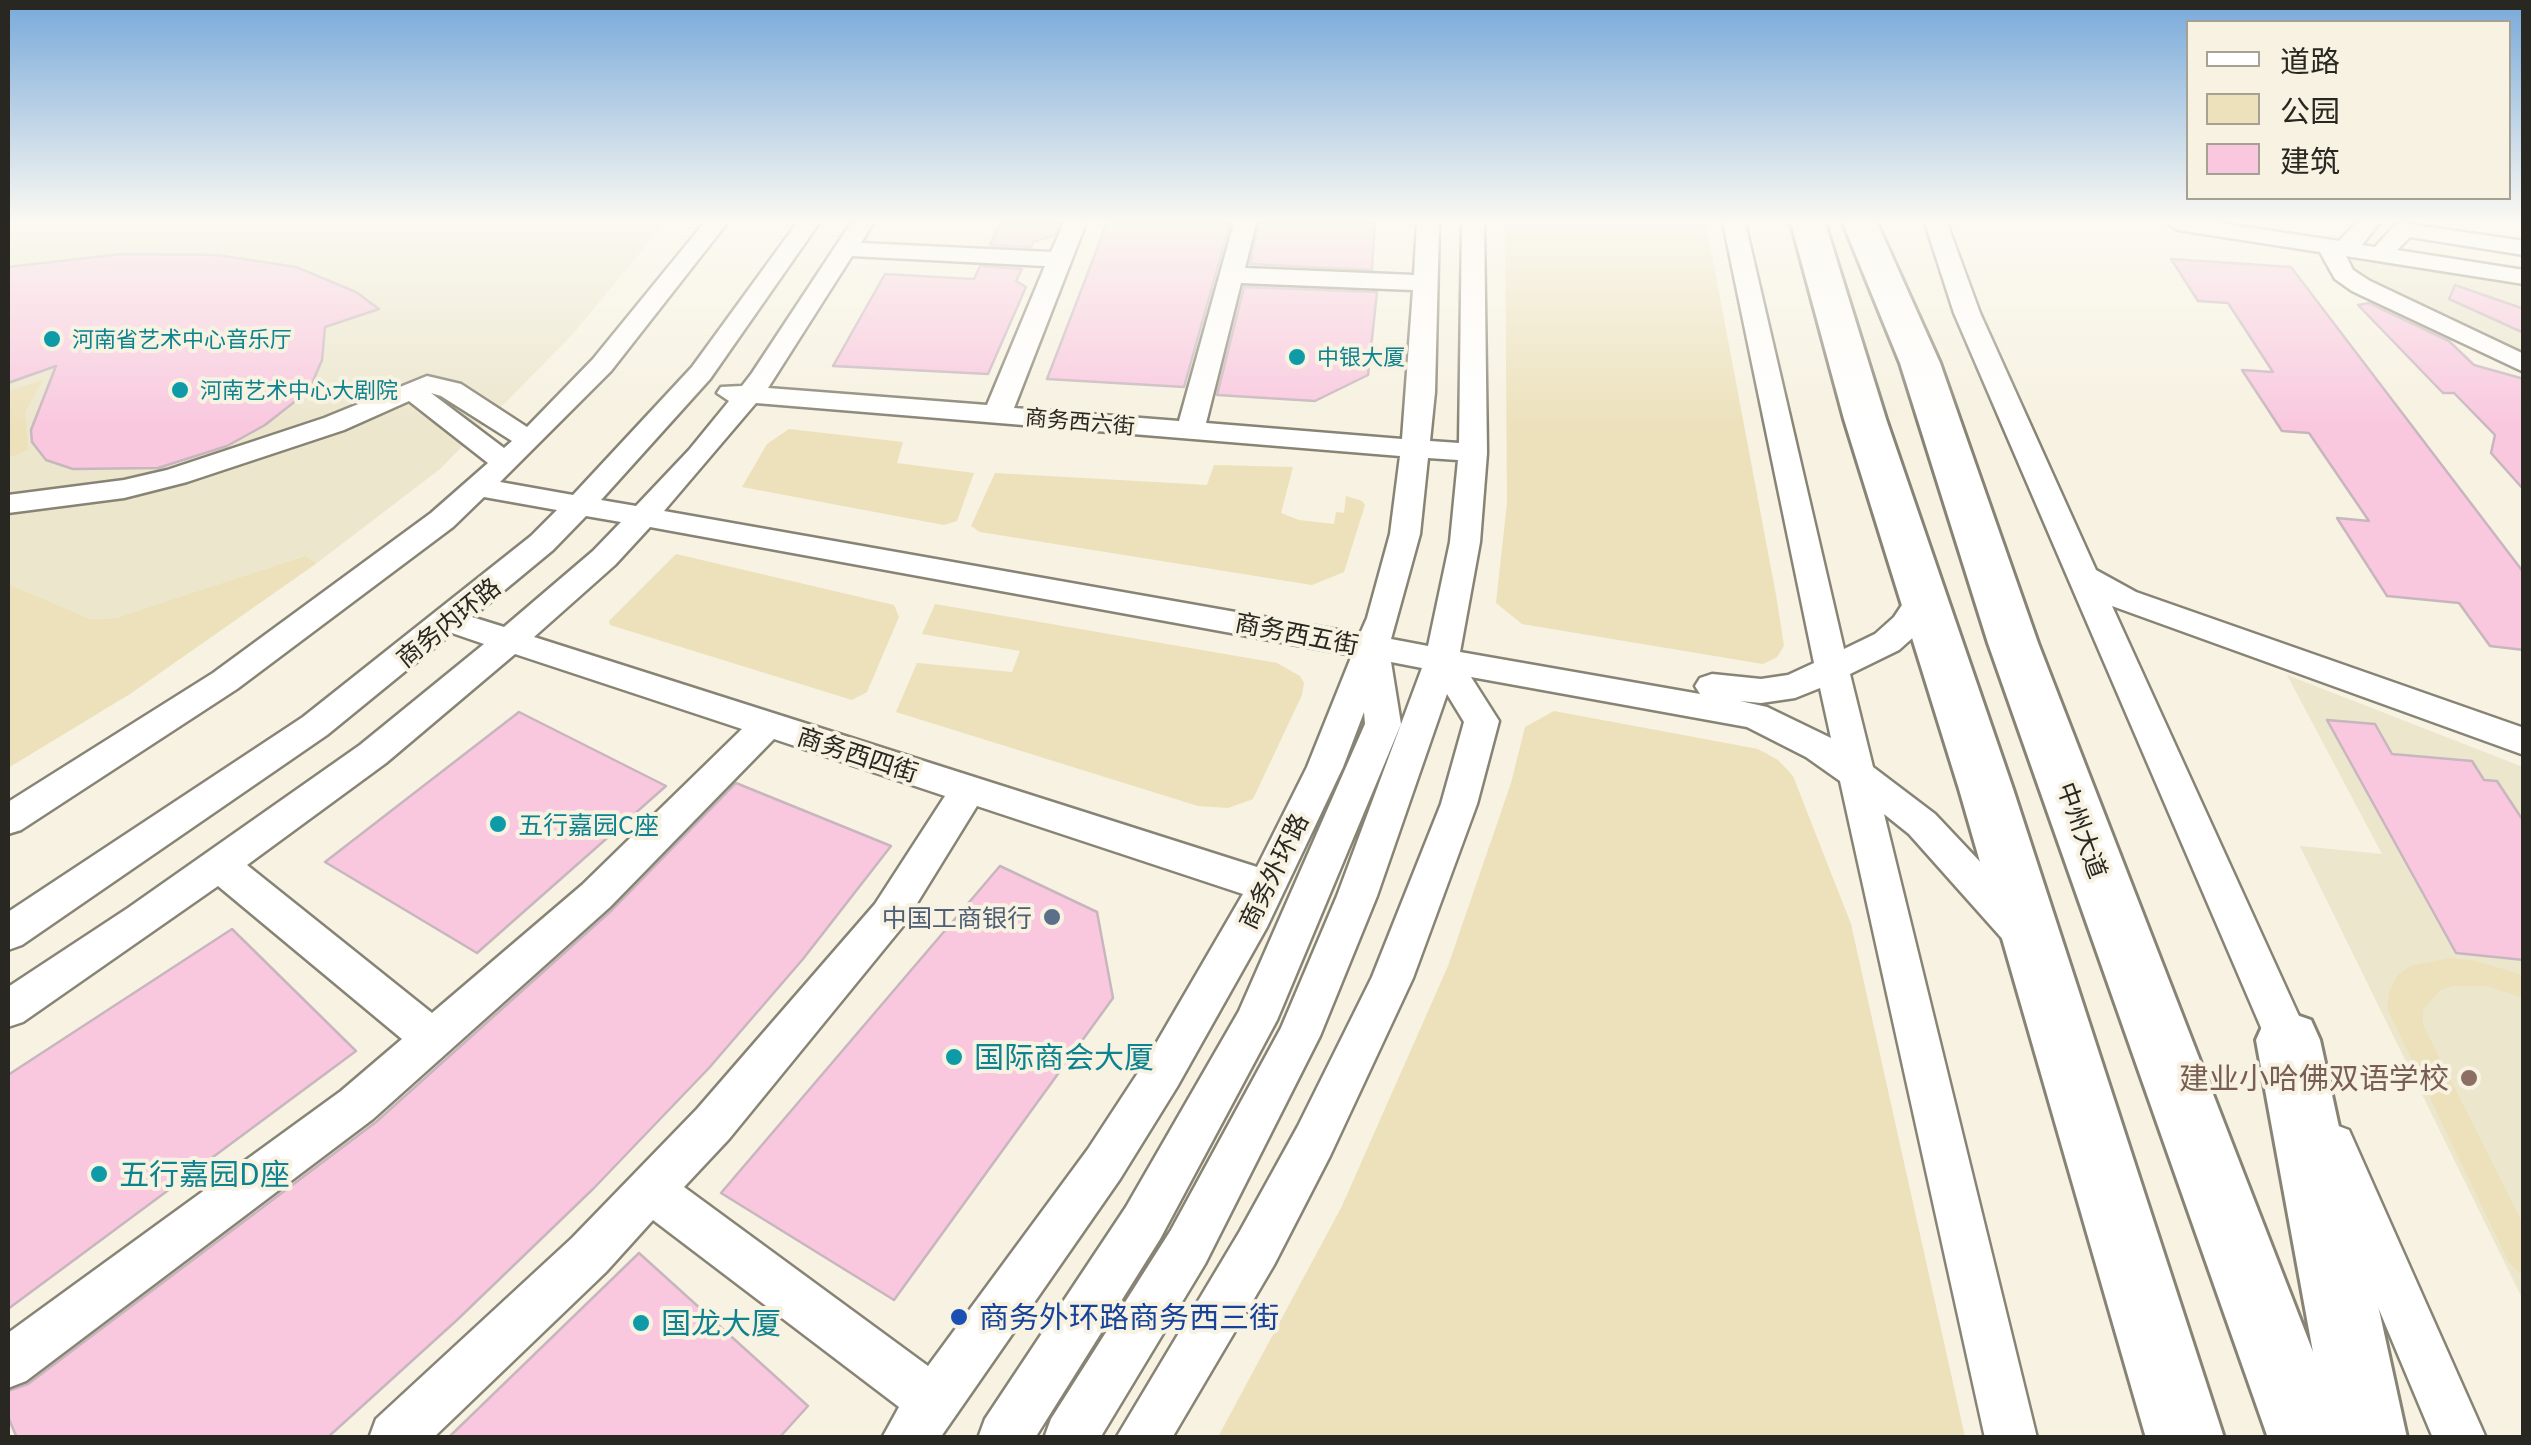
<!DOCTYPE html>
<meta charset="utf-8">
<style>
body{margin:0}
#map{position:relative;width:2531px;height:1445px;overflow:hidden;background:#f7f2e1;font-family:Georgia,"Noto Sans SC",serif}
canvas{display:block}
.frame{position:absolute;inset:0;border:10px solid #292721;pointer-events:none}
.legend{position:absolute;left:2186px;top:20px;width:325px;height:180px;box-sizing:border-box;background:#f7f2e1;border:2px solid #a5a194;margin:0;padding:12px 18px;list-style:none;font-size:30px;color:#292721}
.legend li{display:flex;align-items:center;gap:20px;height:50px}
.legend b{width:50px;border:2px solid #a5a194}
</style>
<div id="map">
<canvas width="2531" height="1445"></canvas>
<div class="frame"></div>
<ul class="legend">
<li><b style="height:12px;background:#fff"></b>道路</li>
<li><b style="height:28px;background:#ece1bb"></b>公园</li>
<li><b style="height:28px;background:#f9c8df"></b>建筑</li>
</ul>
</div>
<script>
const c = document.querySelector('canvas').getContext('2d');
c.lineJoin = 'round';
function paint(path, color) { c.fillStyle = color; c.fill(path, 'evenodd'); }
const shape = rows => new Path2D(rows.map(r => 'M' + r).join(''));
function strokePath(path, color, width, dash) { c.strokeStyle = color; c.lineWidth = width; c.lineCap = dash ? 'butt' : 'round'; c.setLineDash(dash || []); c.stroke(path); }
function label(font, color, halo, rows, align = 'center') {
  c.font = font + ' Georgia,"Noto Sans SC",serif'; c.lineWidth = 8; c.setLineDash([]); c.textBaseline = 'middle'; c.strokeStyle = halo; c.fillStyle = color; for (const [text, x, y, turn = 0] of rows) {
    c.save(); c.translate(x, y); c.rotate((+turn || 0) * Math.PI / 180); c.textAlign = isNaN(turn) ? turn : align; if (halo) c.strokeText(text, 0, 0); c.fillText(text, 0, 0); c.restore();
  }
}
paint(shape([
 [8,223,665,223,572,335,440,469,317,563,305,556,145,610,117,618,91,619,8,584],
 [2340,257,2523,286,2523,358,2349,274],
 [2287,675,2523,767,2523,1300,2300,846,2382,854]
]), '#ece6cd');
paint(shape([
 [1505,223,1706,223,1776,595,1784,646,1777,657,1763,664,1522,624,1496,603,1507,503],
 [43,380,25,412,28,450,8,458,8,391],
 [789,429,903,442,897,463,974,473,957,521,944,525,742,487,767,444],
 [1214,465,1293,467,1281,513,1299,520,1334,524,1336,512,1344,513,1346,496,1362,501,1365,505,1344,572,1312,585,980,532,971,526,995,473,1207,485],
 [676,554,894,605,899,617,867,692,852,700,610,625,609,621],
 [305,556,317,563,130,694,8,768,8,584,91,619,117,618],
 [935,604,1277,663,1300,676,1304,683,1302,695,1253,799,1228,808,1198,806,896,712,917,663,1012,672,1020,651,922,634],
 [1554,711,1758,749,1778,760,1793,776,1851,924,1965,1437,1218,1437,1342,1206,1448,966,1511,783,1525,727],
 [2451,958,2476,961,2523,975,2523,998,2487,986,2453,986,2440,990,2423,1010,2423,1025,2523,1224,2523,1275,2509,1263,2387,1008,2389,991,2397,976,2410,966]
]), '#ece1bb');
const building = shape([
 [1000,223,1060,223,1055,235,1033,242,1031,247,990,245,1000,223],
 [1107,223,1230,223,1184,387,1047,379,1107,223],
 [1259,223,1375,223,1372,270,1250,264,1259,223],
 [122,254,217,255,296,267,356,292,379,309,325,327,322,360,313,381,298,399,265,425,227,446,158,468,73,469,46,460,32,442,31,430,56,366,8,383,8,267,122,254],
 [2171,259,2291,267,2524,573,2524,650,2490,646,2459,603,2387,596,2337,518,2369,521,2309,433,2282,431,2242,370,2273,372,2228,303,2198,301,2171,259],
 [980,266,1022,269,1016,281,1026,287,988,374,833,366,885,274,974,279,980,266],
 [2455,285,2524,309,2524,333,2449,299,2455,285],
 [1244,287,1377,292,1368,375,1315,401,1217,395,1244,287],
 [2369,303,2449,341,2474,365,2524,379,2524,490,2491,453,2495,435,2454,393,2443,393,2358,305,2369,303],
 [519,712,666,786,477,953,325,862,519,712],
 [2327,720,2375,724,2392,754,2472,761,2484,780,2497,781,2524,822,2524,960,2456,953,2327,720],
 [736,783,891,846,803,959,709,1068,594,1188,457,1320,327,1438,17,1438,8,1417,8,1391,28,1384,376,1122,612,910,736,783],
 [1000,866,1097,912,1113,998,894,1300,721,1193,1000,866],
 [232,929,356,1051,8,1309,8,1075,232,929],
 [639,1253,808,1406,779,1438,448,1438,639,1253]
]);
paint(building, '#f9c8df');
strokePath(building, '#c8b6be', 2.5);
const minor = shape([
 [704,223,727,223,611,371,500,482,573,495,692,367,797,223,819,223,710,379,601,500,636,506,689,450,729,401,717,393,721,387,742,386,752,373,851,223,873,223,861,243,1051,252,1064,223,1086,223,1014,408,1179,421,1234,223,1256,223,1245,268,1414,275,1417,223,1439,223,1435,392,1430,441,1459,443,1462,223,1484,223,1487,453,1480,542,1460,652,1700,694,1695,686,1700,678,1712,674,1761,679,1788,675,1814,663,1723,223,1745,223,1844,649,1875,634,1894,617,1912,590,1923,587,1934,590,1939,597,1918,633,1899,650,1850,674,1873,767,1935,814,2035,920,2041,932,2035,944,2021,949,2007,944,1909,834,1884,814,2037,1438,1985,1438,1840,781,1806,757,1747,727,1471,677,1499,721,1477,804,1413,978,1330,1156,1274,1265,1172,1438,1116,1438,1240,1231,1298,1126,1372,977,1441,804,1464,722,1447,694,1377,896,1320,1036,1205,1264,1100,1438,1044,1438,1051,1419,1171,1230,1281,1028,1337,896,1422,668,1391,662,1401,724,1277,1020,1160,1239,1035,1438,978,1438,985,1419,1126,1207,1239,1011,1365,724,1364,712,1343,767,1267,927,1177,1087,1120,1179,940,1438,882,1438,899,1407,653,1220,606,1272,433,1438,369,1438,376,1419,572,1238,697,1109,875,904,945,796,774,739,610,907,373,1119,26,1381,8,1388,8,1333,341,1091,402,1039,218,886,23,1022,8,1027,8,987,128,908,360,745,484,644,452,633,327,735,22,945,8,950,8,912,303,717,531,536,557,510,484,497,453,527,237,689,21,830,8,834,8,802,213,673,431,513,488,463,409,401,344,430,187,482,124,498,8,513,8,495,124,480,167,470,324,418,427,376,461,384,527,427,593,359,704,223],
 [852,256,1045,266,987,405,768,388,852,256],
 [1241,283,1413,290,1402,439,1206,423,1241,283],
 [431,393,441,396,512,441,504,448,431,393],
 [756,403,1400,456,1390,534,1367,618,1360,634,664,511,756,403],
 [1428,458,1458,460,1450,542,1428,646,1391,639,1420,534,1428,458],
 [586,516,621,522,593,551,504,627,472,617,553,550,586,516],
 [650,527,1352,655,1307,767,1257,867,534,637,615,565,650,527],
 [515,654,742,729,582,885,432,1013,247,865,386,763,515,654],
 [1820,688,1831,738,1767,707,1740,701,1761,703,1795,698,1820,688],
 [977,806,1243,894,1147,1059,1088,1149,928,1366,684,1187,729,1139,903,926,977,806],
 [1925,223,1947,223,1980,313,2096,570,2136,592,2524,728,2524,755,2112,606,2319,1060,2312,1074,2297,1079,2282,1074,2275,1060,1954,313,1925,223],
 [2167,223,2219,223,2339,241,2356,223,2379,223,2362,245,2375,247,2396,224,2402,223,2524,241,2524,255,2410,237,2397,250,2524,270,2524,284,2346,256,2353,270,2370,281,2524,354,2524,372,2352,291,2335,279,2320,252,2178,230,2167,223],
 [2333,1124,2349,1130,2486,1438,2433,1438,2310,1145,2317,1130,2333,1124]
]);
const highway = shape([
 [1791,223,1825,223,1886,419,2013,789,2224,1438,2146,1438,1959,789,1844,419,1791,223],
 [1843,223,1877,223,1940,363,2038,643,2313,1352,2256,1040,2265,1020,2288,1012,2311,1020,2320,1040,2407,1438,2268,1438,1988,643,1900,363,1843,223]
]);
strokePath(minor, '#888475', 5);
strokePath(highway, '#888475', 6);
paint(minor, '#fff');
paint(highway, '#fff');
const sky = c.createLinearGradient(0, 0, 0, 425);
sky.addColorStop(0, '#78a9da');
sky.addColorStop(0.52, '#fbf9f2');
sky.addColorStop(1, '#fbf9f200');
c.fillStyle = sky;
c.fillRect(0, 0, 2531, 425);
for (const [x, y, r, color] of [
 [52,339,10,"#0f9aa8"],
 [1297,357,10,"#0f9aa8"],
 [180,390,10,"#0f9aa8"],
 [498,824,10,"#0f9aa8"],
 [1052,917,10,"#5c6f8a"],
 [954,1057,10,"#0f9aa8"],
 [2469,1078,10,"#8d6e63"],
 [99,1174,10,"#0f9aa8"],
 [959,1317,10,"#1a4fb4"],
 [641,1323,10,"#0f9aa8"]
]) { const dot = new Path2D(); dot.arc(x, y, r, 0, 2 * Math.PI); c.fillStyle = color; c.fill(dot); strokePath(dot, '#f7f2e1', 4); }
label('22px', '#0d838f', '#f7f2e1', [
 ["河南省艺术中心音乐厅",72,339],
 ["中银大厦",1317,357],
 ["河南艺术中心大剧院",200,390]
], 'left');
label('22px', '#292721', '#f7f2e1', [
 ["商务西六街",1080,421,5]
]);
label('25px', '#292721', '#f7f2e1', [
 ["商务内环路",448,622,-39],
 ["商务西五街",1297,633,11],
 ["商务西四街",858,754,18],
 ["中州大道",2083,830,70],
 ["商务外环路",1273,871,-64]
]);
label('25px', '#0d838f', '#f7f2e1', [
 ["五行嘉园C座",518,824]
], 'left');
label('25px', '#4e5e75', '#f7f2e1', [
 ["中国工商银行",1032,917]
], 'right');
label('30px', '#0d838f', '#f7f2e1', [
 ["国际商会大厦",974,1057],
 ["五行嘉园D座",119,1174],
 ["国龙大厦",661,1323]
], 'left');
label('30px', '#785e54', '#f7f2e1', [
 ["建业小哈佛双语学校",2449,1078]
], 'right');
label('30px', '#164399', '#f7f2e1', [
 ["商务外环路商务西三街",979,1317]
], 'left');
</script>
